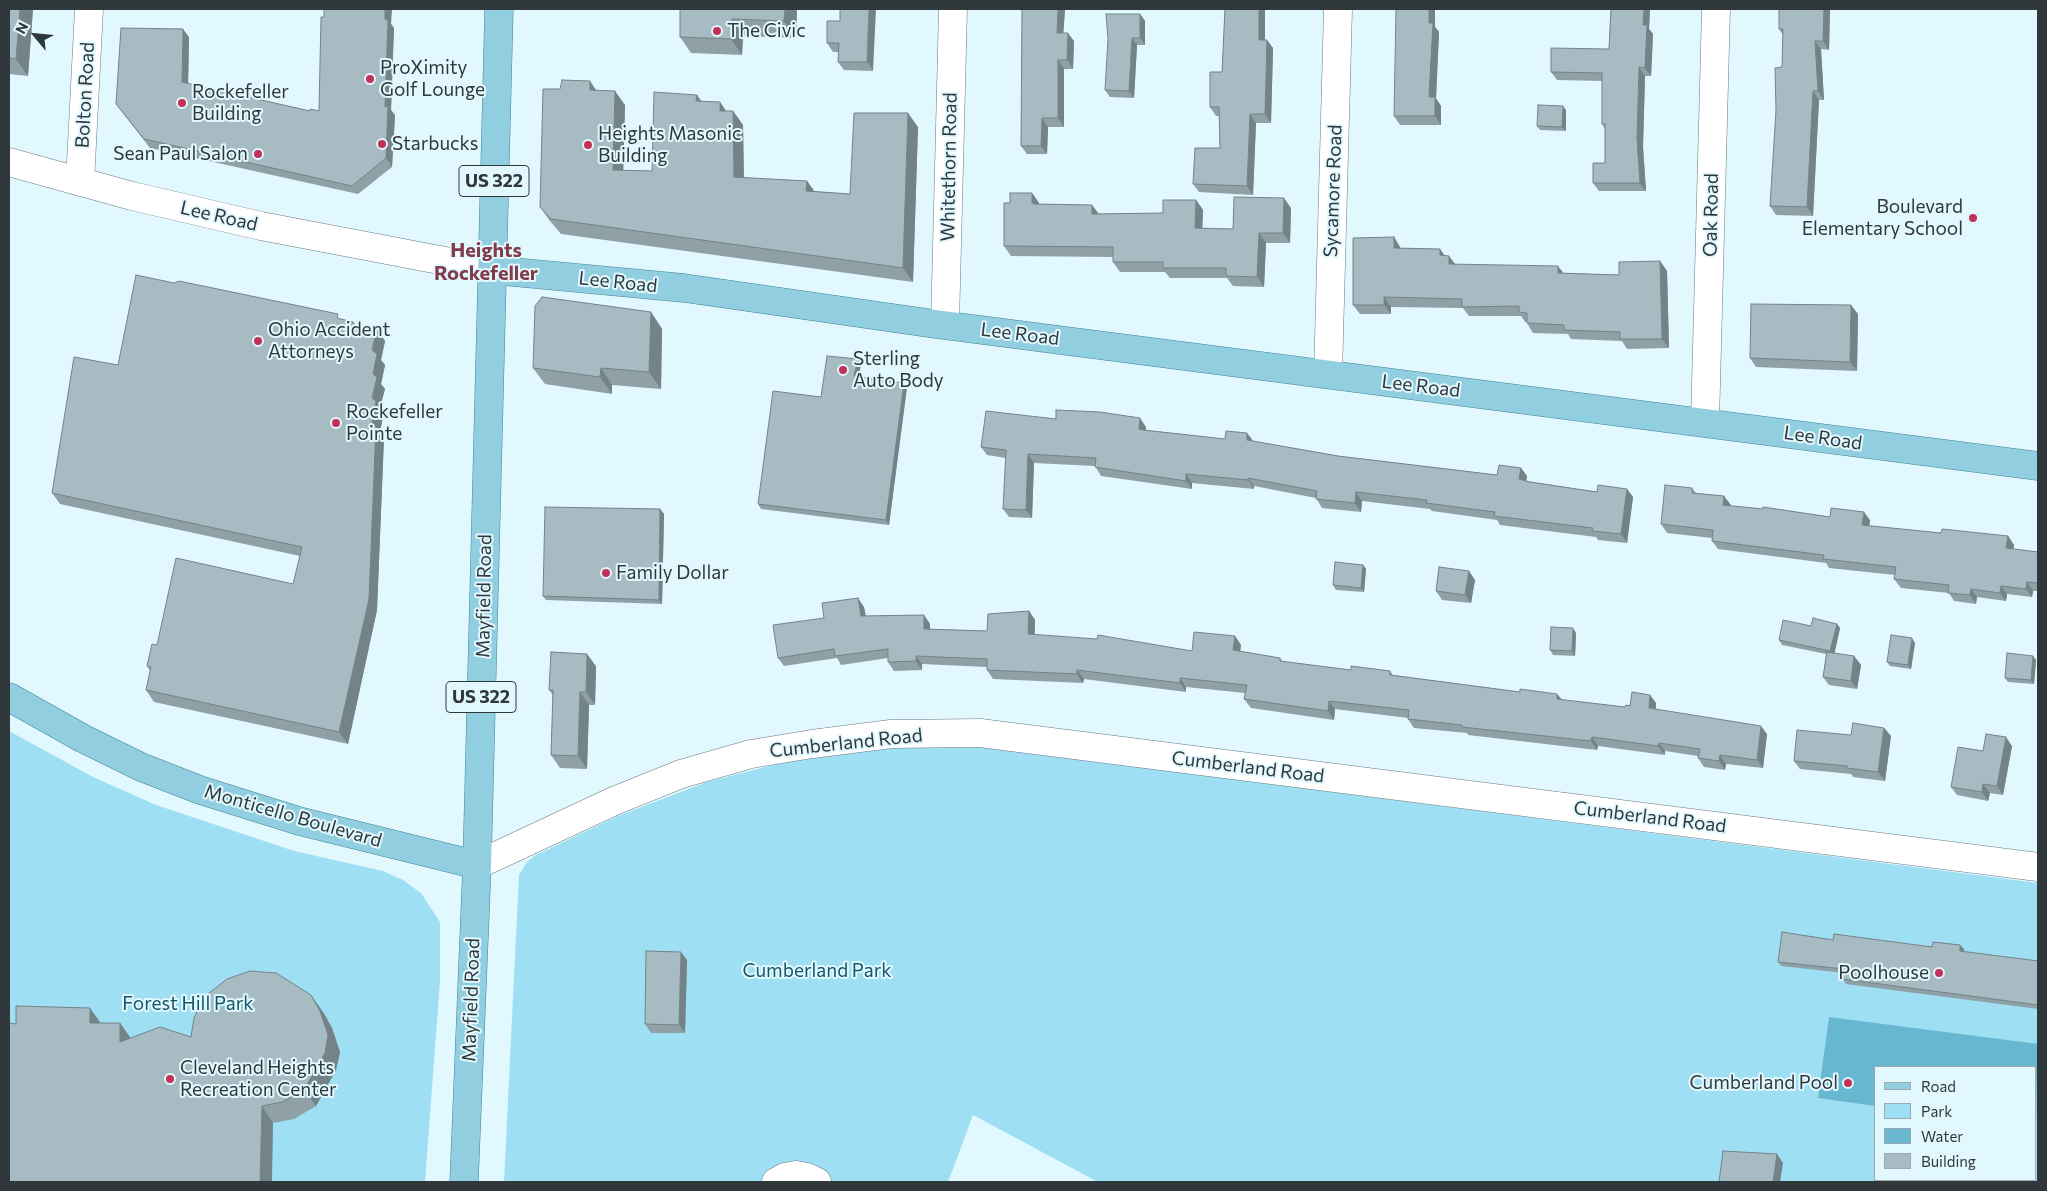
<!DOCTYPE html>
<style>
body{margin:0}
#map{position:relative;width:2047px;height:1191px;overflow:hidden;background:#e2f8ff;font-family:Commissioner,sans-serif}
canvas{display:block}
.frame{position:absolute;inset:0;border:10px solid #30383b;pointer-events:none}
.legend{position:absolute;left:1874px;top:1066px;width:162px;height:115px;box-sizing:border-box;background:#e2f8ff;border:1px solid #9babb1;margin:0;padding:6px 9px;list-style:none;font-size:15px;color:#30383b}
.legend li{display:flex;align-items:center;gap:10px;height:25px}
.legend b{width:25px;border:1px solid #9babb1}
.north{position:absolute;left:10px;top:10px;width:50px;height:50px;-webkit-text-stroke:4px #e2f8ff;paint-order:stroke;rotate:298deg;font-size:14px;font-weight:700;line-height:20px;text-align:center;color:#30383b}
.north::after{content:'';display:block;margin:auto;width:18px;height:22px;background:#30383b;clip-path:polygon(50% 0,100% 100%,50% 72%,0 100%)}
</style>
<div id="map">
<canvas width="2047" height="1191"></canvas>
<div class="frame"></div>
<ul class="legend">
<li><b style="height:6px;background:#91cedf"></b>Road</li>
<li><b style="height:14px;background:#9edff4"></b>Park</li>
<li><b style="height:14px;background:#67b7d0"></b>Water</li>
<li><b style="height:14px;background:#a6bbc2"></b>Building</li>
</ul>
<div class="north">N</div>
</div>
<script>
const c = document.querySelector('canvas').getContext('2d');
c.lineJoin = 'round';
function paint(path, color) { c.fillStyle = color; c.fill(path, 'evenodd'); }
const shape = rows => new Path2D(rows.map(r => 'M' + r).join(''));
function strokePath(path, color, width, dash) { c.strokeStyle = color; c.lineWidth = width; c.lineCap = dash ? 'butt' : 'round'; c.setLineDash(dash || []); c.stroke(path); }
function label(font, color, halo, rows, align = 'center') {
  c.font = font + ' Commissioner,sans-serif'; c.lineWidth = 4; c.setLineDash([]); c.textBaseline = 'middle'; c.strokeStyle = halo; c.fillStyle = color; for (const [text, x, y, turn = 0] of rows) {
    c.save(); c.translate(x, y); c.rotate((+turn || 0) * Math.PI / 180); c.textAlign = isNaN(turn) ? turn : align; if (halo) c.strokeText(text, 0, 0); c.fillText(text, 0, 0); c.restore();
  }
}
paint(shape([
 [9,731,93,777,156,805,294,851,383,871,403,880,421,893,440,922,440,981,425,1182,9,1182],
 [968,745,2038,883,2038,1182,1098,1182,973,1115,948,1182,504,1182,519,875,527,862,534,856,618,816,707,782,789,761,889,746],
 [1876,1067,2036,1067,2036,1180,1876,1180]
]), '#9edff4');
paint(shape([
 [1829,1017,2038,1044,2037,1126,2036,1067,1876,1067,1876,1106,1818,1098]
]), '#67b7d0');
const minor = shape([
 [9,162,132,196,261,226,492,270],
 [80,182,89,9],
 [945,324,953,9],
 [1328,374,1338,9],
 [1705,422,1716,9],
 [477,865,614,801,681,774,751,754,812,744,891,734,980,733,2038,867],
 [776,1182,785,1177,796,1175,807,1177,817,1182]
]);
const major = shape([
 [492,270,684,288,935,324,2038,466],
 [9,697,82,738,141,767,200,790,299,821,477,865],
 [464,1182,477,865,499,9]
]);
strokePath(minor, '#677a80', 29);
strokePath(major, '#408497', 29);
strokePath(minor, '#fff', 28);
strokePath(major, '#91cedf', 28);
paint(shape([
 [9,9,33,9,28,76,9,74],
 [680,9,797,11,796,38,743,36,742,55,691,53,680,37],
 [1020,9,1065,9,1063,33,1074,41,1073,69,1064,69,1064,127,1048,127,1047,154,1027,154,1021,146,1022,11],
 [1225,9,1265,9,1265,40,1273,48,1271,123,1256,123,1253,195,1199,192,1193,184,1220,148,1219,116,1216,116,1210,107,1222,72],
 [1610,9,1650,9,1649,29,1653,34,1651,76,1645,76,1643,147,1646,191,1599,191,1593,183,1605,163,1605,129,1602,124,1602,81,1557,80,1551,72,1609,49,1611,10],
 [1779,9,1830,9,1829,50,1821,49,1824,100,1819,100,1813,216,1776,215,1770,206,1782,67,1783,35,1779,29],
 [1140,14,1145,21,1145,45,1137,45,1134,98,1110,97,1105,90],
 [840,21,873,71,844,70,838,62,839,52,833,52,827,43],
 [391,24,394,28,391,110,395,115,392,167,358,194,150,148,116,104,189,37,188,84,310,111,319,111],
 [1435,27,1439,32,1436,99,1441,106,1441,125,1400,125,1394,116],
 [596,90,625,105,623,170,652,171,697,95,701,102,720,102,726,111,733,111,743,125,744,178,807,181,814,191,850,194,918,127,913,282,561,234,550,221,540,207],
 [1566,110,1566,131,1540,130,1537,126],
 [1032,193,1039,203,1039,204,1092,205,1099,214,1163,213,1196,200,1203,210,1202,228,1233,229,1291,208,1290,243,1266,243,1264,287,1233,286,1227,278,1170,278,1165,272,1120,272,1113,262,1113,257,1011,256,1004,246],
 [1394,237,1400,247,1400,248,1440,249,1444,255,1449,256,1455,265,1564,273,1619,275,1660,261,1667,271,1669,348,1627,349,1622,341,1571,339,1568,334,1533,333,1527,323,1527,322,1525,322,1521,316,1469,316,1463,308,1391,307,1391,314,1360,314,1353,305],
 [651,312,662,329,661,389,612,385,612,394,545,384,533,368],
 [1858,314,1857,371,1756,367,1750,358],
 [341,319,353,322,356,325,377,329,385,341,381,360,385,365,381,384,385,389,380,407,384,412,380,432,384,438,377,610,348,744,154,702,146,690,150,671,147,666,157,645,293,584,300,556,60,504,52,493,118,365],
 [858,359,861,364,858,377,907,387,889,525,761,509,758,504,821,397],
 [1056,419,1146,427,1146,430,1225,439,1247,433,1253,441,1338,456,1497,475,1521,468,1527,476,1526,481,1597,492,1627,489,1633,497,1627,543,1598,540,1596,537,1500,525,1497,520,1432,511,1430,509,1362,501,1361,512,1322,508,1316,498,1254,486,1254,489,1192,483,1192,489,1101,476,1095,466,1034,463,1032,518,1009,517,1003,509,1006,458,987,455,981,447],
 [1692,488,1696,493,1724,496,1730,506,1830,517,1870,520,1869,526,1941,533,2008,536,2014,545,2013,549,2038,552,2038,591,2033,591,2032,597,2007,594,2006,601,1977,597,1976,604,1954,601,1949,593,1901,588,1894,579,1895,575,1829,568,1826,563,1718,549,1712,541,1712,538,1667,533,1661,524],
 [660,509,664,514,662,604,546,600,543,596],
 [1363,565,1366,569,1364,592,1336,590,1333,585],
 [1475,580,1471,603,1442,600,1436,591],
 [864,607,866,616,924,615,930,624,930,629,987,631,1029,611,1035,620,1035,635,1192,651,1235,636,1241,645,1240,651,1280,658,1283,662,1351,670,1390,671,1393,675,1520,692,1557,694,1562,700,1625,707,1650,695,1656,703,1656,709,1767,734,1763,768,1726,764,1725,770,1704,767,1698,758,1698,756,1665,751,1665,755,1598,746,1597,750,1468,735,1467,733,1414,728,1408,719,1408,718,1335,709,1334,720,1251,708,1244,699,1245,693,1186,687,1186,692,1084,679,1083,683,993,679,987,670,987,667,922,664,922,670,894,671,888,662,888,658,841,665,837,658,784,666,778,658,824,618],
 [1837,624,1840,628,1834,653,1854,656,1861,665,1857,689,1829,685,1823,677,1826,654,1782,645,1779,640,1811,626],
 [1576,633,1575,656,1553,655,1550,650],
 [1915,643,1911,669,1890,666,1887,662],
 [2033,656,2036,660,2034,684,2008,682,2005,678],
 [596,666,595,705,589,705,587,769,560,768,551,755,553,695,549,690],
 [1884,728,1891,736,1885,781,1853,777,1851,774,1800,769,1794,761,1851,735],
 [2012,746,2003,795,1990,793,1988,801,1957,795,1951,787,1983,751],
 [1833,940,1964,949,1963,952,2038,961,2038,1009,1846,984,1843,979,1844,973,1781,966,1778,962],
 [687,960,685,1033,651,1033,645,1024],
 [323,1012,332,1028,340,1052,336,1070,316,1106,294,1119,273,1123,101,1023,120,1023,130,1038,191,1037]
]), '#8fa1a7');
paint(shape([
 [20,9,33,9,28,76,16,59],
 [385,9,392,9,391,24,394,28,391,110,395,115,392,167,386,158,385,107],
 [785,9,795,9,797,11,796,38,784,21],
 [869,9,876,9,873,71,867,62],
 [1058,9,1065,9,1063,41,1057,33],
 [1259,9,1265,9,1265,48,1259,40],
 [1429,9,1435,9,1435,27,1439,32,1436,98,1441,106,1441,125,1435,116,1429,97],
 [1644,9,1650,9,1649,29,1653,34,1651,76,1645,68,1643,25],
 [1824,9,1830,9,1829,50,1823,41],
 [1140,14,1145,21,1145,45,1140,38],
 [732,19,743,36,742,55,731,39],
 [183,29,189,37,188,91,182,82],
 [1068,33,1074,41,1073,69,1067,60],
 [1132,38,1137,45,1134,98,1129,91],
 [1267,40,1273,48,1271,123,1265,114],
 [1815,41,1821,49,1824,100,1818,91],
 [1058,60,1064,69,1064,127,1058,118],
 [1639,67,1645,76,1643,147,1646,191,1640,183,1637,138],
 [590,81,600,96,590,90],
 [615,91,625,105,623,184,613,170],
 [1813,91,1819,100,1813,216,1807,207],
 [697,95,707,109,696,101],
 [720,102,730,117,720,111],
 [1563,106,1566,110,1566,131,1562,127],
 [733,111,743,125,744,192,734,177],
 [908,113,918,127,913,282,903,268],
 [1250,114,1256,123,1253,195,1247,186],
 [1042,118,1048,127,1047,154,1041,146],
 [807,181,817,195,806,191],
 [1032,193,1039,203,1039,213,1032,203],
 [1284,198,1291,208,1290,243,1283,233],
 [1196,200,1203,210,1202,238,1195,228],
 [1092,205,1099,215,1092,214],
 [1259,233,1266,243,1264,287,1257,277],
 [1394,237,1400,247,1400,258,1394,248],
 [1440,249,1447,259,1440,255],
 [1449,256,1456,265,1449,264],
 [1660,261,1667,271,1669,348,1662,339],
 [1558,266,1565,275,1558,273],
 [1384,297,1391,307,1391,314,1384,305],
 [1851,305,1858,314,1857,371,1850,362],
 [651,312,662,329,661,389,649,372],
 [377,329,385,341,381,360,385,365,381,384,385,389,380,407,384,412,380,432,384,438,377,610,348,744,339,732,372,423,373,374,372,350],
 [858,359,861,364,858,381,854,376],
 [601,368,612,385,612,394,600,377],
 [904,383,907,387,889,525,886,520],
 [1140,418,1146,427,1145,437,1139,429],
 [1247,433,1253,441,1247,440],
 [1028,454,1034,463,1032,518,1026,510],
 [1521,468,1527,476,1525,488,1519,479],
 [1186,474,1192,483,1192,489,1186,481],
 [1248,478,1254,486,1254,489,1248,480],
 [1627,489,1633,497,1627,543,1621,534],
 [1356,492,1362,501,1361,512,1355,503],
 [1724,496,1731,505,1730,514,1723,505],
 [660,509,664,514,662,604,659,600],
 [1864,512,1870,520,1868,534,1862,525],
 [2008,536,2014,545,2012,557,2006,548],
 [1363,565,1366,569,1364,592,1361,588],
 [1469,571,1475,580,1471,603,1465,595],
 [2027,582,2033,591,2032,597,2026,589],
 [2001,586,2007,594,2006,601,2000,593],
 [1971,589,1977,597,1976,604,1970,595],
 [858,598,864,607,867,625,861,616],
 [1029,611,1035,620,1034,643,1028,634],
 [924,615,930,624,930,638,924,629],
 [1837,624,1840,628,1834,656,1830,651],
 [1573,628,1576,633,1575,656,1572,651],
 [1235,636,1241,645,1239,659,1233,650],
 [1912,638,1915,643,1911,669,1908,665],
 [587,654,596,666,595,705,586,692],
 [916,656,922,664,922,670,916,661],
 [1854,656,1861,665,1857,689,1851,681],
 [2033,656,2036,660,2034,684,2031,680],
 [1077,670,1084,679,1083,683,1077,674],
 [1180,678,1186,687,1186,692,1180,683],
 [580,692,589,705,587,769,578,756],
 [1557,694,1564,702,1557,699],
 [1650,695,1656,703,1655,717,1649,708],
 [1329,701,1335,709,1334,720,1328,711],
 [1761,726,1767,734,1763,768,1757,760],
 [1884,728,1891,736,1885,781,1878,772],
 [1592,737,1598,746,1597,750,1591,741],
 [2006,737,2012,746,2003,795,1997,786],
 [1659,743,1665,751,1665,755,1658,746],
 [1720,755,1726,764,1725,770,1719,761],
 [1983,784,1990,793,1988,801,1982,792],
 [1960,945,1964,949,1963,955,1960,951],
 [681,952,687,960,685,1033,679,1025],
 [311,995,323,1012,332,1028,340,1052,336,1070,316,1106,304,1090],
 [90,1008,102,1025,90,1023],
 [120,1023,132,1040,120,1042],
 [262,1106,273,1123,272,1182,260,1182],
 [1777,1154,1783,1163,1780,1182,1773,1182]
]), '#748388');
const building = shape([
 [9,9,20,9,16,59,9,58,9,9],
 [324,9,385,9,385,19,388,20,385,107,388,106,386,158,352,186,144,139,116,104,121,28,183,29,182,82,310,111,310,109,319,111,321,17,324,17,324,9],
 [680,9,785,9,784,21,732,19,731,39,680,37,680,9],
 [840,9,869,9,867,62,838,62,839,43,827,43,827,21,840,21,840,9],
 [1022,9,1058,9,1057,33,1068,33,1067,60,1058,60,1058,118,1042,118,1041,146,1021,146,1022,9],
 [1225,9,1259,9,1259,40,1267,40,1265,114,1250,114,1247,186,1193,184,1195,148,1220,148,1219,107,1210,107,1210,72,1222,72,1225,9],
 [1396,9,1429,9,1429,23,1433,23,1429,97,1435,97,1435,116,1394,116,1396,9],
 [1611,9,1644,9,1643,25,1647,25,1645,68,1639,67,1637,138,1640,183,1593,183,1593,163,1605,163,1605,124,1602,124,1602,73,1551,72,1551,48,1609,49,1611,9],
 [1779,9,1824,9,1823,41,1815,41,1818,91,1813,91,1807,207,1770,206,1776,110,1775,68,1782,67,1783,29,1779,29,1779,9],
 [1106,14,1140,14,1140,38,1132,38,1129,91,1105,90,1108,39,1106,14],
 [562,80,590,81,590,90,615,91,613,170,652,171,654,92,697,95,696,101,720,102,720,111,733,111,734,177,807,181,806,191,850,194,854,113,908,113,903,268,551,219,540,207,543,89,560,89,562,80],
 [1538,105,1563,106,1562,127,1537,126,1538,105],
 [1010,193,1032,193,1032,203,1035,204,1092,205,1092,214,1163,213,1163,200,1196,200,1195,228,1233,229,1234,197,1284,198,1283,233,1259,233,1257,277,1226,276,1226,268,1163,268,1163,262,1113,262,1113,247,1004,246,1004,203,1010,203,1010,193],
 [1394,237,1394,248,1440,249,1440,255,1449,256,1449,264,1558,266,1558,273,1619,275,1619,262,1660,261,1662,339,1620,339,1620,332,1564,330,1564,325,1527,323,1527,313,1519,312,1519,306,1462,307,1462,299,1384,297,1384,305,1353,305,1353,238,1394,237],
 [136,275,174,283,179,281,338,314,337,318,353,322,353,324,377,329,372,350,377,354,373,374,377,377,372,398,376,401,372,423,376,426,369,599,339,732,146,690,151,667,147,666,152,644,157,645,176,558,293,584,302,547,52,493,74,357,118,365,136,275],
 [542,297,651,312,649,372,601,368,600,377,533,368,535,306,542,297],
 [1751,304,1851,305,1850,362,1750,358,1751,304],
 [827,356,858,359,854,376,904,383,886,520,758,504,773,391,821,397,827,356],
 [1056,410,1100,412,1140,418,1139,429,1143,430,1225,439,1226,431,1247,433,1247,440,1338,456,1497,475,1499,465,1521,468,1519,479,1530,482,1597,492,1598,485,1627,489,1621,534,1592,531,1593,528,1494,516,1495,512,1426,503,1427,500,1356,492,1355,503,1316,499,1317,491,1248,478,1248,480,1186,474,1186,481,1095,467,1096,458,1028,454,1026,510,1003,509,1006,450,981,447,986,411,1056,419,1056,410],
 [1665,485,1692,488,1692,493,1724,496,1723,505,1763,509,1763,507,1830,517,1831,508,1864,512,1862,525,1941,533,1942,529,2008,536,2006,548,2038,552,2038,583,2027,582,2026,589,2001,586,2000,593,1971,589,1970,595,1948,593,1949,585,1894,579,1896,567,1823,559,1824,555,1712,541,1713,530,1661,524,1665,485],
 [545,507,660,509,659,600,543,596,545,507],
 [1335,562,1363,565,1361,588,1333,585,1335,562],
 [1439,567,1469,571,1465,595,1436,591,1439,567],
 [858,598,861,616,924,615,924,629,987,631,988,614,1029,611,1028,634,1097,639,1098,635,1192,651,1194,632,1235,636,1233,650,1280,658,1280,661,1351,670,1351,666,1390,671,1390,675,1520,692,1520,689,1557,694,1557,699,1625,707,1626,705,1630,706,1632,692,1650,695,1649,708,1761,726,1757,760,1720,755,1719,761,1698,758,1700,749,1659,743,1658,746,1592,737,1591,741,1462,727,1462,725,1408,719,1409,710,1329,701,1328,711,1244,699,1247,685,1180,678,1180,683,1077,670,1077,674,987,670,987,659,916,656,916,661,888,662,888,649,835,656,834,649,778,658,773,625,824,618,822,603,858,598],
 [1813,618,1837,624,1830,651,1779,640,1783,620,1811,626,1813,618],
 [1551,627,1573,628,1572,651,1550,650,1551,627],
 [1891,635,1912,638,1908,665,1887,662,1891,635],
 [551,652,587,654,586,692,580,692,578,756,551,755,553,690,549,690,551,652],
 [1827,652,1854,656,1851,681,1823,677,1827,652],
 [2007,653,2033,656,2031,680,2005,678,2007,653],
 [1853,723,1884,728,1878,772,1847,768,1847,766,1794,761,1797,730,1851,735,1853,723],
 [1986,734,2006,737,1997,786,1983,784,1982,792,1951,787,1958,747,1983,751,1986,734],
 [1782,932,1833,940,1834,934,1932,947,1933,942,1960,945,1960,951,2038,961,2038,1005,1843,979,1844,969,1778,962,1782,932],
 [646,951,681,952,679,1025,645,1024,646,951],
 [250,971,276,973,311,995,320,1011,328,1035,325,1053,304,1090,282,1102,262,1106,260,1182,9,1182,9,1023,16,1024,16,1006,90,1008,90,1023,120,1023,120,1042,160,1027,191,1037,194,1018,204,997,227,979,250,971],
 [1723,1151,1777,1154,1773,1182,1719,1182,1723,1151]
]);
paint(building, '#a6bbc2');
strokePath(building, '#748388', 1);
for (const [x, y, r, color] of [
 [717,31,5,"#c13158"],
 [370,79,5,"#c13158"],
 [182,103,5,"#c13158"],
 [382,144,5,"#c13158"],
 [588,145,5,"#c13158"],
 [258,154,5,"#c13158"],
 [1973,218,5,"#c13158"],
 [258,341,5,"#c13158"],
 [843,370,5,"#c13158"],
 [336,423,5,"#c13158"],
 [606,573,5,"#c13158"],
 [1939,973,5,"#c13158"],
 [170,1079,5,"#c13158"],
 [1848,1083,5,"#c13158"]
]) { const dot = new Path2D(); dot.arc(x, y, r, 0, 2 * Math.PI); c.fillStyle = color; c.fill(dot); strokePath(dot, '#e2f8ff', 2); }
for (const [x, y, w] of [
 [494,181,70],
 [481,697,70]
]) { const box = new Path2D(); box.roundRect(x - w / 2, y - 15.5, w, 31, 4); c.fillStyle = '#e2f8ff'; c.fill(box); strokePath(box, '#30383b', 1); }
label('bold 18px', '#30383b', null, [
 ["US 322",494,181],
 ["US 322",481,697]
]);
label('19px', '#30383b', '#e2f8ff', [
 ["The Civic",727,31],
 ["ProXimity",380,68],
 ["Golf Lounge",380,90],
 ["Rockefeller",192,92],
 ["Building",192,114],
 ["Heights Masonic",598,134],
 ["Building",598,156],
 ["Starbucks",392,144],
 ["Sean Paul Salon",248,154,"right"],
 ["Boulevard",1963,207,"right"],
 ["Elementary School",1963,229,"right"],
 ["Ohio Accident",268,330],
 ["Attorneys",268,352],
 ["Sterling",853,359],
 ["Auto Body",853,381],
 ["Rockefeller",346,412],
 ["Pointe",346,434],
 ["Family Dollar",616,573],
 ["Poolhouse",1929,973,"right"],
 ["Cleveland Heights",180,1068],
 ["Recreation Center",180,1090],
 ["Cumberland Pool",1838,1083,"right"]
], 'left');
label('19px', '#30383b', '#e2f8ff', [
 ["Bolton Road",85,95,-87],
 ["Whitethorn Road",949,167,-89],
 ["Sycamore Road",1333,191,-88],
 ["Oak Road",1711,215,-89],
 ["Lee Road",219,216,13],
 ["Lee Road",618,282,6],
 ["Lee Road",1020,334,7],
 ["Lee Road",1421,386,7],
 ["Lee Road",1823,438,8],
 ["Mayfield Road",484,596,-89],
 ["Cumberland Road",846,743,-6],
 ["Cumberland Road",1248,767,7],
 ["Monticello Boulevard",293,816,16],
 ["Cumberland Road",1650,817,7],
 ["Mayfield Road",471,1000,-88]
]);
label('19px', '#125667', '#e2f8ff', [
 ["Cumberland Park",817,971],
 ["Forest Hill Park",188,1004]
]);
label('bold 20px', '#833b49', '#e2f8ff', [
 ["Heights",486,250],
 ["Rockefeller",486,273]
]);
</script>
